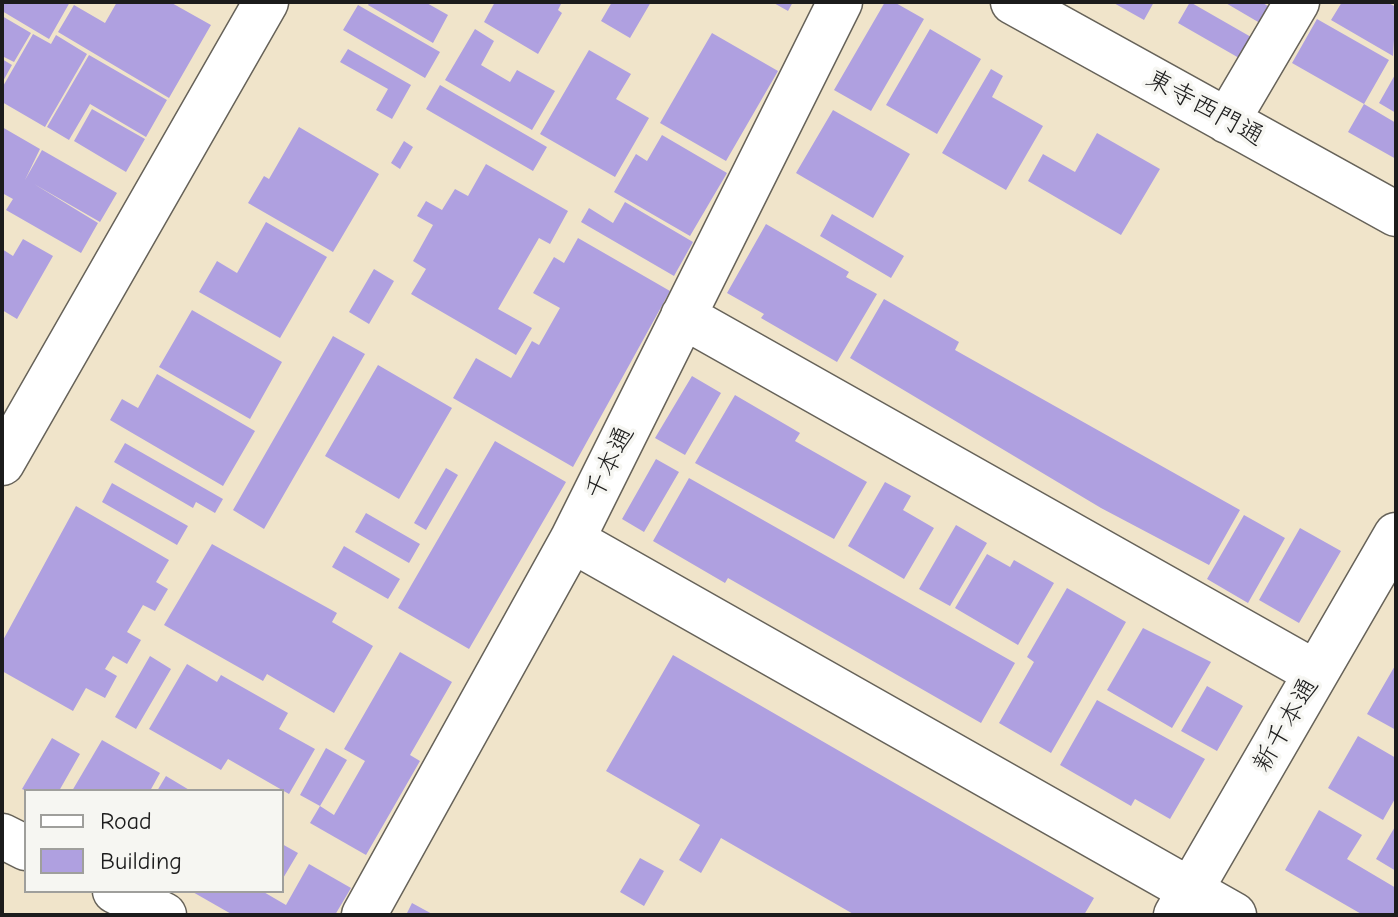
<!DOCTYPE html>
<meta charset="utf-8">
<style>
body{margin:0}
#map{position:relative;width:1398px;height:917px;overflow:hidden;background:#f0e4ca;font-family:"Comic Neue",sans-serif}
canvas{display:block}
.frame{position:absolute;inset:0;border:4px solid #1c1c1c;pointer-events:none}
.legend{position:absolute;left:24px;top:789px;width:260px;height:104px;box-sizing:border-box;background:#f6f6f2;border:2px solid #9f9f9c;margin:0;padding:10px 14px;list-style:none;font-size:24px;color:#1c1c1c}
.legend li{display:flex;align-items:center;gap:16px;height:40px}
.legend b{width:40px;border:2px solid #9f9f9c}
</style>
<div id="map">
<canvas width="1398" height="917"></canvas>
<div class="frame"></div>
<ul class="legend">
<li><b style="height:10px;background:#fff"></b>Road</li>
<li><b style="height:22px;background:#afa0e0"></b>Building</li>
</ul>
</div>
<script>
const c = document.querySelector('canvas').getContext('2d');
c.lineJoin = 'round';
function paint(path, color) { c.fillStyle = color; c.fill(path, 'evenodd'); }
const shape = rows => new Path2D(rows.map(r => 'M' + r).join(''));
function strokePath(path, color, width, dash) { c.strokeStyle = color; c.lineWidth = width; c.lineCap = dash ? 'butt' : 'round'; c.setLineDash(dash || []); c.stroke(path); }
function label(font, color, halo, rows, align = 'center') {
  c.font = font + ' "Comic Neue","Klee One",sans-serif'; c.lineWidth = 7; c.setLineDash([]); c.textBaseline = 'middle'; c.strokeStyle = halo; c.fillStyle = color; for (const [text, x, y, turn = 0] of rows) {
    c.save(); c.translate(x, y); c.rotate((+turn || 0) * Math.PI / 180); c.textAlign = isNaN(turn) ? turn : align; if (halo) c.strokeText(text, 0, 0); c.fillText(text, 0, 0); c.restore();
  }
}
paint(shape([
 [2,2,70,2,49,39,2,11],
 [117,2,170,2,211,25,169,98,58,32,74,5,105,23],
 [370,2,425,2,448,15,433,43,368,5],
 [495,2,562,2,558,10,562,13,538,54,484,22],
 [612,2,651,2,630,38,601,21],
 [772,2,793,2,788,11],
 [885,2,894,2,924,19,871,111,834,90],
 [1112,2,1154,2,1144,20],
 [1190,2,1258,41,1246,62,1178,23],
 [1224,2,1261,2,1275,10,1265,26],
 [1342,2,1387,2,1396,7,1393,56,1331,20],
 [358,5,440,52,425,78,343,30],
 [2,16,31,33,14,62,2,56],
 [1317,19,1389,60,1364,104,1292,63],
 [475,29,494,41,481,65,510,82,517,70,555,91,532,130,445,80],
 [930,29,981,59,937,134,886,105],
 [712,33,778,71,726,161,660,123],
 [33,34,51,44,56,35,87,54,45,127,2,102,2,88],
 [348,49,411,85,392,119,376,110,388,89,340,62],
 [589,50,631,74,616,99,649,118,615,177,540,134],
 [89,55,167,100,146,137,90,104,69,140,47,127],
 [2,59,12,65,2,83],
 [991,69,1003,76,992,97,1043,126,1006,190,942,153],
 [1396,73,1396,113,1379,103],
 [440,85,547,147,533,171,426,109],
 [1364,104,1396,123,1396,159,1348,132],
 [92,109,145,139,126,172,74,141],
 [833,110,910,154,873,218,796,173],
 [2,127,40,149,25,180,42,150,117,193,100,222,34,184,98,223,81,253,6,210,13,199,2,193],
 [299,127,379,174,333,252,248,203,264,176,269,179],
 [1097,133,1160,169,1121,235,1028,181,1043,154,1075,172],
 [662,135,727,173,690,236,614,192,636,154,647,161],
 [404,141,413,147,400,169,391,163],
 [486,164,568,211,550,244,539,238,498,309,532,328,516,355,411,294,426,269,413,261,433,225,417,216,426,201,442,210,455,189,468,196],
 [625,202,693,242,674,276,581,222,589,208,613,223],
 [832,214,904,256,891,278,820,236],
 [266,222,327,257,280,338,199,292,217,261,237,273],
 [766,224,849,272,846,277,877,294,837,362,761,318,764,314,727,293],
 [578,238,670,291,573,467,453,398,476,358,511,378,532,341,539,345,560,308,533,293,554,257,564,263],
 [23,239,53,256,17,319,2,310,2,249,13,256],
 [374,269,394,281,369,324,349,312],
 [884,299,959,342,955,350,1240,510,1209,565,1101,508,850,358],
 [192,310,282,362,250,419,159,367],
 [333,336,365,354,264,529,233,510],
 [378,365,452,408,399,499,325,456],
 [157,374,255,431,223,486,110,420,122,399,138,408],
 [692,376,721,393,685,455,655,438],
 [735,395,800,433,795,441,867,482,834,539,695,463],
 [495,441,566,482,469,649,398,608],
 [125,443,223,499,215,513,196,502,193,508,114,462],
 [656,459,679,472,644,532,622,519],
 [446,468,458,475,426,530,414,523],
 [689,478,1015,663,981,723,728,578,725,583,653,541],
 [885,482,911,496,903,510,934,528,904,579,848,546],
 [112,483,188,526,177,545,102,502],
 [76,506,169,560,156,582,168,589,155,611,143,605,127,632,141,640,127,664,113,656,105,669,117,676,105,698,86,688,73,711,2,671,2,642],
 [366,513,420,544,409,563,355,532],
 [1244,515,1285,538,1248,603,1207,579],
 [956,525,987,543,950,606,919,589],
 [1300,528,1341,551,1299,623,1259,600],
 [212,544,337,613,332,622,373,646,334,713,267,674,263,681,164,625],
 [344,546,400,579,388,599,332,567],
 [987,554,1010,567,1014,560,1054,583,1018,645,955,608],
 [1067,588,1126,622,1051,753,999,723,1034,662,1027,657],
 [1143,628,1211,662,1172,728,1107,690],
 [400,652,452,682,410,755,420,761,366,855,310,823,320,806,334,815,365,761,344,749],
 [673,655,1094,898,1084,915,855,915,721,838,701,873,679,860,700,825,606,771],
 [150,656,171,669,136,729,115,717],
 [187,664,217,682,221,675,288,713,279,729,315,749,289,794,228,759,221,770,149,729],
 [1396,664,1396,730,1367,714],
 [1207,686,1243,706,1217,751,1181,731],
 [1097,700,1205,759,1170,819,1135,799,1131,806,1060,765],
 [1358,736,1396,758,1396,797,1383,820,1328,788],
 [52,738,80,754,59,791,26,791,22,789],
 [102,740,160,773,150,791,72,791],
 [326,748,347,760,320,806,300,795],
 [166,776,191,791,157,791],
 [1319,810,1362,835,1347,859,1396,888,1396,915,1363,915,1285,870],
 [1396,825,1396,871,1376,859],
 [282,844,298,853,282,880],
 [640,858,664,871,644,906,620,892],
 [309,864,351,888,335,915,233,915,191,891,262,891,286,905],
 [412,903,434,915,406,915]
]), '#afa0e0');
const minor = shape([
 [1013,2,1396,214],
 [1227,121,1297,2],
 [683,316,1316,673],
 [2,463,266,2],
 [572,540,1234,915],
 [2,836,26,848],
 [115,891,164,915],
 [364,915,572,540,840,2],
 [1176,915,1396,535]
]);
strokePath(minor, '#666259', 47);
strokePath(minor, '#fff', 44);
label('26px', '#1c1c1c', '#f6f6f2', [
 ["東寺西門通",1205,108,29],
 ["千本通",610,463,-64],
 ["新千本通",1286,725,-60]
]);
</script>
